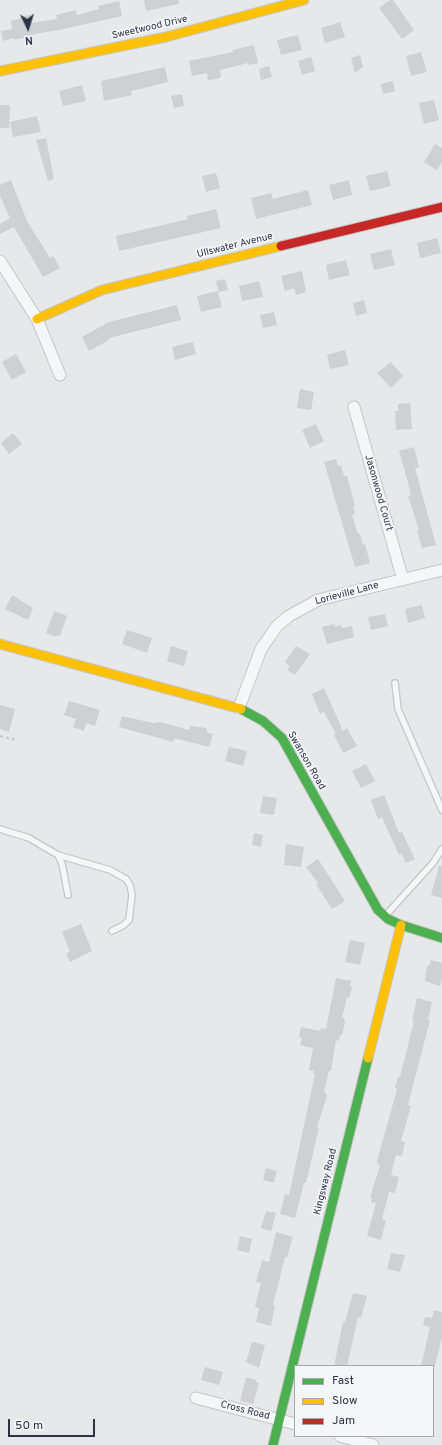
<!DOCTYPE html>
<style>
body{margin:0}
#map{position:relative;width:442px;height:1445px;overflow:hidden;background:#e6e8ea;font-family:Overpass,sans-serif}
canvas{display:block}
.legend{position:absolute;left:294px;top:1365px;width:140px;height:72px;box-sizing:border-box;background:#f4f6f9;border:1px solid #a4a8b1;margin:0;padding:5px 7px;list-style:none;font-size:12px;color:#2b3445}
.legend li{display:flex;align-items:center;gap:8px;height:20px}
.legend b{width:20px;border:1px solid #a4a8b1}
.north{position:absolute;left:8px;top:8px;width:40px;height:40px;-webkit-text-stroke:3px #f4f6f9;paint-order:stroke;rotate:176deg;font-size:11px;font-weight:700;line-height:16px;text-align:center;color:#2b3445}
.north::after{content:'';display:block;margin:auto;width:14px;height:18px;background:#2b3445;clip-path:polygon(50% 0,100% 100%,50% 72%,0 100%)}
.scale{position:absolute;left:8px;top:1419px;width:87px;height:18px;box-sizing:border-box;border:2px solid #2b3445;border-top:0;padding-left:5px;font-size:12px;line-height:14px;white-space:nowrap;color:#2b3445;-webkit-text-stroke:3px #f4f6f9;paint-order:stroke}
</style>
<div id="map">
<canvas width="442" height="1445"></canvas>
<ul class="legend">
<li><b style="height:5px;background:#4caf50"></b>Fast</li>
<li><b style="height:5px;background:#ffc107"></b>Slow</li>
<li><b style="height:5px;background:#c62828"></b>Jam</li>
</ul>
<div class="north">N</div>
<div class="scale">50 m</div>
</div>
<script>
const c = document.querySelector('canvas').getContext('2d');
c.lineJoin = 'round';
function paint(path, color) { c.fillStyle = color; c.fill(path, 'evenodd'); }
const shape = rows => new Path2D(rows.map(r => 'M' + r).join(''));
function strokePath(path, color, width, dash) { c.strokeStyle = color; c.lineWidth = width; c.lineCap = dash ? 'butt' : 'round'; c.setLineDash(dash || []); c.stroke(path); }
function label(font, color, halo, rows, align = 'center') {
  c.font = font + ' Overpass,sans-serif'; c.lineWidth = 3.5; c.setLineDash([]); c.textBaseline = 'middle'; c.strokeStyle = halo; c.fillStyle = color; for (const [text, x, y, turn = 0] of rows) {
    c.save(); c.translate(x, y); c.rotate((+turn || 0) * Math.PI / 180); c.textAlign = isNaN(turn) ? turn : align; if (halo) c.strokeText(text, 0, 0); c.fillText(text, 0, 0); c.restore();
  }
}
paint(shape([
 [144,0,178,0,179,4,146,11],
 [390,0,393,0,414,30,402,39,379,8],
 [119,1,122,16,59,30,34,34,34,35,14,40,14,38,3,41,1,31,12,29,11,21,20,19,20,17,30,15,31,23,57,19,56,15,76,10,77,15,99,9,98,6],
 [340,22,345,37,325,43,321,28],
 [298,35,302,50,281,55,277,40],
 [254,45,258,63,249,65,248,63,220,70,221,77,217,79,208,80,207,73,192,76,189,61,233,52,233,50],
 [421,52,427,72,411,76,406,56],
 [360,55,363,67,355,73,351,58],
 [311,57,315,71,302,75,298,61],
 [269,66,272,77,261,80,259,69],
 [165,67,168,82,131,91,132,95,104,101,101,81],
 [393,81,395,91,383,94,381,84],
 [82,85,86,101,63,106,59,91],
 [182,94,184,106,174,108,171,96],
 [434,100,439,120,424,124,419,103],
 [0,105,10,105,9,128,0,128],
 [37,116,41,132,13,137,10,122],
 [46,138,54,179,48,181,36,140],
 [435,144,442,148,442,162,437,170,424,162],
 [387,171,391,186,370,191,366,176],
 [216,173,220,188,206,192,202,176],
 [11,180,27,221,50,258,53,256,60,268,43,277,14,227,0,234,0,224,10,218,0,196,0,185],
 [349,180,352,195,333,200,329,185],
 [308,190,312,205,256,219,251,198,271,193,273,199],
 [216,209,221,228,119,251,116,236,188,219,187,216],
 [437,238,441,253,420,258,417,243],
 [391,249,395,265,374,270,370,254],
 [346,260,350,275,329,280,326,265],
 [302,271,306,292,296,295,294,288,285,291,281,276],
 [225,279,228,290,219,292,216,281],
 [259,281,263,297,242,301,239,286],
 [218,291,222,307,201,312,197,296],
 [364,300,367,313,356,316,353,303],
 [177,305,181,320,109,338,109,340,89,351,82,337,109,322],
 [274,312,277,325,263,328,260,315],
 [193,342,196,354,175,360,172,347],
 [345,350,349,365,330,369,327,355],
 [16,354,26,372,12,380,2,362],
 [391,362,403,376,391,388,377,373],
 [300,389,314,392,311,410,297,408],
 [410,403,412,429,396,430,395,411,398,411,398,404],
 [316,424,324,441,310,448,302,430],
 [13,433,22,444,9,454,1,443],
 [414,447,419,467,415,468,436,545,422,548,417,531,419,530,408,496,411,495,407,479,399,451],
 [336,459,338,466,341,465,344,476,347,476,355,506,353,507,355,514,352,515,358,534,360,534,363,545,365,544,370,563,355,567,324,462],
 [12,595,33,608,28,620,5,609],
 [422,605,425,618,408,623,405,609],
 [54,611,67,616,60,636,57,635,56,637,46,633],
 [385,614,388,626,371,630,368,617],
 [334,624,335,627,341,625,342,628,352,626,354,637,327,644,322,627],
 [127,630,152,638,147,653,122,644],
 [171,646,188,651,184,666,167,661],
 [296,646,310,654,295,675,287,670,290,666,285,662],
 [324,688,343,731,347,728,357,746,343,753,334,735,336,734,324,712,320,714,312,694],
 [69,701,100,710,95,726,86,723,84,731,73,727,76,719,64,715],
 [0,705,15,709,9,732,0,729],
 [122,716,153,723,160,722,189,730,190,726,207,728,206,732,213,734,209,747,174,738,173,742,119,727],
 [229,747,247,751,243,766,225,761],
 [366,764,375,781,361,788,352,771],
 [384,795,399,833,402,832,415,859,406,863,401,853,399,855,382,818,378,819,371,800],
 [263,796,277,798,274,815,260,813],
 [254,833,263,835,261,847,252,845],
 [286,844,304,847,301,867,284,865],
 [318,859,345,901,332,909,316,884,318,883,306,867],
 [439,866,442,866,442,898,431,895],
 [81,924,92,951,70,962,66,953,70,952,62,932],
 [350,940,365,943,360,965,345,962],
 [431,960,442,963,442,978,440,986,425,981,427,966,429,966],
 [336,978,351,981,350,987,352,987,349,998,347,997,342,1018,344,1018,345,1023,342,1035,340,1035,339,1041,336,1040,331,1071,329,1071,324,1091,327,1096,317,1127,319,1128,306,1183,304,1183,295,1218,280,1214,285,1194,289,1195,315,1074,313,1073,314,1071,309,1070,313,1048,300,1045,302,1038,299,1037,301,1027,320,1031,321,1028,326,1029],
 [417,998,432,1002,428,1020,430,1020,408,1105,411,1106,401,1141,405,1142,402,1156,396,1155,391,1175,399,1177,395,1193,389,1192,382,1219,386,1220,381,1240,367,1236,376,1203,371,1202,372,1198,370,1197,380,1166,378,1165,377,1161,396,1093,397,1088,395,1088,398,1077,400,1077,414,1021,412,1021],
 [266,1168,277,1171,274,1183,263,1180],
 [266,1211,276,1213,271,1231,261,1228],
 [276,1232,293,1237,287,1257,285,1257,273,1305,275,1305,271,1326,256,1322,259,1308,255,1307,261,1283,256,1282,262,1260,269,1262],
 [240,1236,252,1239,249,1253,237,1250],
 [391,1253,405,1255,400,1272,387,1269],
 [353,1293,367,1296,361,1318,358,1317,347,1366,334,1366,343,1322,345,1322],
 [434,1310,442,1312,442,1337,435,1366,421,1366,430,1327,423,1325,425,1317,432,1318],
 [252,1342,265,1345,259,1368,246,1362],
 [205,1367,223,1372,219,1385,201,1380],
 [246,1377,256,1380,256,1382,259,1383,253,1404,240,1401]
]), '#ced0d3');
const lane = shape([
 [395,683,398,709,442,810],
 [0,829,29,838,58,855,62,864,68,895],
 [58,855,110,870,126,879,130,885,132,895,129,920,124,925,112,931],
 [386,915,433,863,442,849]
]);
const street = shape([
 [0,261,37,319,60,375],
 [354,407,403,580],
 [239,708,261,649,277,626,289,616,318,600,442,570],
 [196,1398,295,1424],
 [340,1436,373,1445]
]);
const fast = shape([
 [241,709,263,721,282,738,378,910,388,919,401,925,442,938],
 [273,1445,368,1058]
]);
const slow = shape([
 [0,71,166,37,304,0],
 [37,319,102,290,281,246],
 [0,644,241,709],
 [368,1058,401,925]
]);
const jam = shape([
 [281,246,442,207]
]);
strokePath(lane, '#c4c6c8', 8);
strokePath(street, '#c4c6c8', 13);
strokePath(fast, '#c4c6c8', 11);
strokePath(slow, '#c4c6c8', 11);
strokePath(jam, '#c4c6c8', 11);
strokePath(shape([
 [0,736,17,740]
]), '#c5c6ca', 2, [3, 3]);
strokePath(lane, '#f5f6f7', 5.5);
strokePath(street, '#f5f6f7', 11);
strokePath(fast, '#4caf50', 9);
strokePath(slow, '#ffc107', 9);
strokePath(jam, '#c62828', 9);
label('10px', '#2b3445', '#f4f6f9', [
 ["Sweetwood Drive",150,28,-13],
 ["Ullswater Avenue",235,246,-14],
 ["Jasonwood Court",378,493,74],
 ["Lorieville Lane",347,594,-15],
 ["Swanson Road",306,761,60],
 ["Kingsway Road",326,1182,-76],
 ["Cross Road",245,1411,14]
]);
</script>
